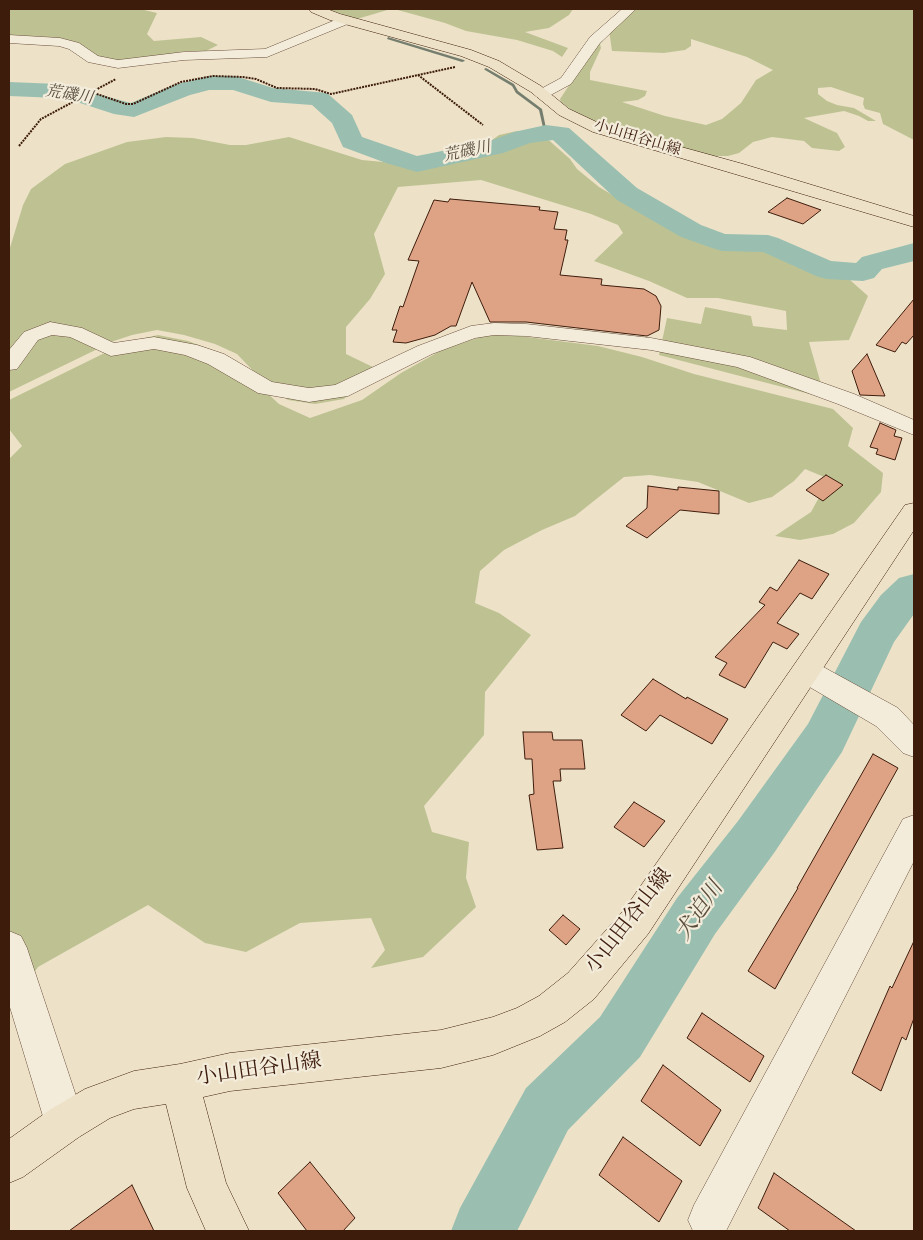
<!DOCTYPE html>
<meta charset="utf-8">
<style>
body{margin:0}
#map{position:relative;width:923px;height:1240px;overflow:hidden;background:#ede2c8;font-family:Vollkorn,serif}
canvas{display:block}
.frame{position:absolute;inset:0;border:10px solid #3e1c0c;pointer-events:none}
</style>
<div id="map">
<canvas width="923" height="1240"></canvas>
<div class="frame"></div>
</div>
<script>
const c = document.querySelector('canvas').getContext('2d');
c.lineJoin = 'round';
function paint(path, color) { c.fillStyle = color; c.fill(path, 'evenodd'); }
const shape = rows => new Path2D(rows.map(r => 'M' + r).join(''));
function strokePath(path, color, width, dash) { c.strokeStyle = color; c.lineWidth = width; c.lineCap = dash ? 'butt' : 'round'; c.setLineDash(dash || []); c.stroke(path); }
function label(font, color, halo, rows, align = 'center') {
  c.font = font + ' Vollkorn,"Noto Serif JP",serif'; c.lineWidth = 4.5; c.setLineDash([]); c.textBaseline = 'middle'; c.strokeStyle = halo; c.fillStyle = color; for (const [text, x, y, turn = 0] of rows) {
    c.save(); c.translate(x, y); c.rotate((+turn || 0) * Math.PI / 180); c.textAlign = isNaN(turn) ? turn : align; if (halo) c.strokeText(text, 0, 0); c.fillText(text, 0, 0); c.restore();
  }
}
paint(shape([
 [9,9,140,9,157,13,147,34,154,41,201,37,218,45,206,51,186,51,137,60,107,60,49,37,9,35],
 [327,9,391,9,357,19],
 [394,9,573,9,569,15,549,28,525,32,568,48,562,57,553,51,517,40,466,31,445,23],
 [632,9,914,9,914,140,883,124,880,113,865,109,863,104,864,98,831,87,818,88,818,94,827,101,837,105,854,108,876,121,868,121,859,116,844,111,804,118,837,133,845,147,839,151,812,148,804,141,772,137,753,142,739,153,728,156,711,156,634,137,582,118,561,102,560,99,599,40,603,41,600,44,601,48,590,72,590,80,647,91,645,96,638,100,622,102,665,116,706,125,722,119,741,103,756,80,773,70,747,57,691,39,691,46,685,50,664,53,612,51,609,30,624,10],
 [517,131,529,131,543,135,570,159,577,169,599,187,626,203,678,223,730,241,799,255,841,272,868,296,849,340,809,342,825,398,659,355,667,318,701,324,705,307,751,316,753,326,787,330,786,311,718,298,687,298,649,281,594,261,623,233,618,225,591,214,481,180,398,187,374,234,385,274,370,299,346,327,346,354,377,369,344,399,315,404,288,400,262,380,237,354,215,344,184,335,157,330,132,335,114,341,9,392,9,251,23,205,31,189,65,164,127,142,166,137,193,138,230,145,246,145,289,137,362,160,394,163,459,155,477,151,499,135],
 [504,334,598,346,642,357,694,374,833,409,853,428,848,446,883,473,881,492,854,523,833,534,800,540,775,536,811,512,829,479,805,469,794,481,772,497,749,503,698,482,650,475,624,477,575,516,542,530,504,550,480,571,475,603,499,613,531,635,485,692,484,735,424,806,432,832,469,842,466,878,476,907,423,957,371,968,385,950,371,918,300,923,246,952,205,943,148,905,38,967,9,1009,9,459,22,446,9,429,9,400,127,342,158,335,188,341,226,355,279,404,310,418,362,400,401,373,440,351,480,337]
]), '#bec292');
paint(shape([
 [388,37,464,60,465,61,462,62,387,39,388,37],
 [486,68,514,84,518,91,542,109,547,133,544,132,539,110,516,93,512,86,485,70,484,69,486,68]
]), '#757e6e');
paint(shape([
 [209,76,235,76,273,88,327,93,352,115,362,137,417,156,487,142,514,132,546,125,569,128,637,188,701,225,725,234,768,235,778,238,831,261,856,263,862,257,914,243,914,261,882,269,874,278,863,281,826,279,816,276,763,252,722,251,712,248,681,237,617,200,553,140,530,143,503,153,417,172,386,163,343,147,332,123,312,105,271,102,233,90,209,90,190,95,134,117,114,114,74,101,58,98,9,96,9,82,58,84,131,103,174,85,209,76],
 [914,574,914,614,894,642,842,752,774,853,715,934,640,1057,568,1130,517,1231,451,1231,460,1208,526,1088,600,1017,677,898,738,821,808,724,861,622,881,595,899,578,914,574]
]), '#9abfb0');
const building = shape([
 [787,198,821,210,803,224,768,212,787,198],
 [450,199,540,207,539,210,558,212,554,229,567,230,565,240,568,240,560,275,602,279,601,285,644,289,656,296,661,306,659,330,647,336,526,322,490,322,472,282,456,326,451,326,435,335,406,343,393,342,397,330,392,330,400,306,403,307,419,261,408,260,434,200,448,202,450,199],
 [914,299,914,335,906,344,902,342,895,352,876,345,914,299],
 [867,354,885,396,860,395,852,371,867,354],
 [880,423,896,430,894,436,902,438,895,460,876,454,878,449,870,447,880,423],
 [826,475,843,485,823,501,806,490,826,475],
 [648,486,678,490,678,487,719,491,719,514,680,510,647,538,626,526,647,508,648,486],
 [799,560,829,574,812,599,800,593,777,623,799,634,787,649,773,642,745,688,719,675,727,663,715,657,765,605,759,602,770,587,777,591,799,560],
 [653,679,686,699,687,697,728,719,712,744,660,715,646,731,621,715,653,679],
 [523,732,552,732,553,740,582,740,585,769,560,769,561,781,553,781,563,848,537,850,529,795,534,794,532,759,525,759,523,732],
 [873,754,898,768,775,989,748,971,798,888,797,888,873,754],
 [634,802,665,821,644,847,614,827,634,802],
 [563,915,580,929,566,945,549,930,563,915],
 [914,941,914,1018,906,1040,902,1037,881,1091,852,1073,890,986,892,988,914,941],
 [702,1013,764,1056,750,1082,687,1038,702,1013],
 [663,1065,721,1110,700,1146,641,1101,663,1065],
 [623,1137,682,1181,659,1222,599,1175,623,1137],
 [310,1162,355,1218,343,1231,307,1231,278,1193,310,1162],
 [774,1173,856,1231,790,1231,758,1208,774,1173],
 [132,1185,154,1231,69,1231,132,1185]
]);
paint(building, '#dea285');
strokePath(building, '#3e1c0c', 1);
const minor = shape([
 [622,9,636,9,600,43,571,84,547,97,537,97,534,94,537,91,561,78,590,37,622,9],
 [345,16,352,20,350,23,267,57,184,60,118,68,88,62,69,49,59,46,9,43,9,35,60,38,79,43,98,56,118,60,184,52,265,49,345,16],
 [50,322,82,328,114,343,154,337,197,345,224,354,272,382,309,388,335,385,418,346,471,326,494,323,526,324,651,338,750,357,854,394,914,420,914,435,838,404,737,367,651,350,526,336,494,335,475,338,432,354,348,396,309,402,258,393,208,364,185,355,154,349,111,356,70,337,52,335,38,340,17,369,9,370,9,350,24,332,50,322],
 [806,660,816,663,898,708,914,725,914,757,903,753,876,726,796,679,792,671,796,663,806,660],
 [914,815,914,861,726,1231,693,1231,688,1220,694,1205,903,819,914,815],
 [9,931,21,936,27,948,85,1123,79,1137,65,1143,51,1137,45,1123,9,1004,9,931]
]);
const major = shape([
 [309,9,327,9,340,14,471,50,499,61,541,86,569,109,605,126,743,164,914,216,914,227,593,132,559,115,531,92,489,67,461,56,330,20,311,12,309,9],
 [914,503,914,530,648,934,594,999,565,1022,540,1036,493,1055,441,1068,230,1091,203,1097,226,1183,249,1231,206,1231,187,1188,166,1104,134,1109,110,1118,79,1137,23,1177,9,1183,9,1139,51,1109,85,1089,134,1071,180,1064,230,1053,441,1030,493,1017,517,1008,539,996,568,973,624,910,905,505,914,503]
]);
strokePath(minor, '#6a4e3b', 1);
strokePath(major, '#3e1c0c', 1);
strokePath(shape([
 [418,75,483,125],
 [91,92,126,104,133,104,181,82,213,76,243,77,256,79,277,88,315,89,331,94,455,67],
 [19,146,41,119,116,79]
]), '#3e1c0c', 2, [2, 1]);
paint(minor, '#f3ecdb');
paint(major, '#ede2c8');
label('15px', '#3e1c0c', '#f3ecdb', [
 ["小山田谷山線",637,139,17]
]);
label('italic 16px', '#5a4d3d', '#f3ecdb', [
 ["荒磯川",69,96,9],
 ["荒磯川",467,153,-12]
]);
label('21px', '#3e1c0c', '#f3ecdb', [
 ["小山田谷山線",630,922,-52],
 ["小山田谷山線",259,1071,-8]
]);
label('italic 22px', '#5a4d3d', '#f3ecdb', [
 ["犬迫川",701,912,-56]
]);
</script>
